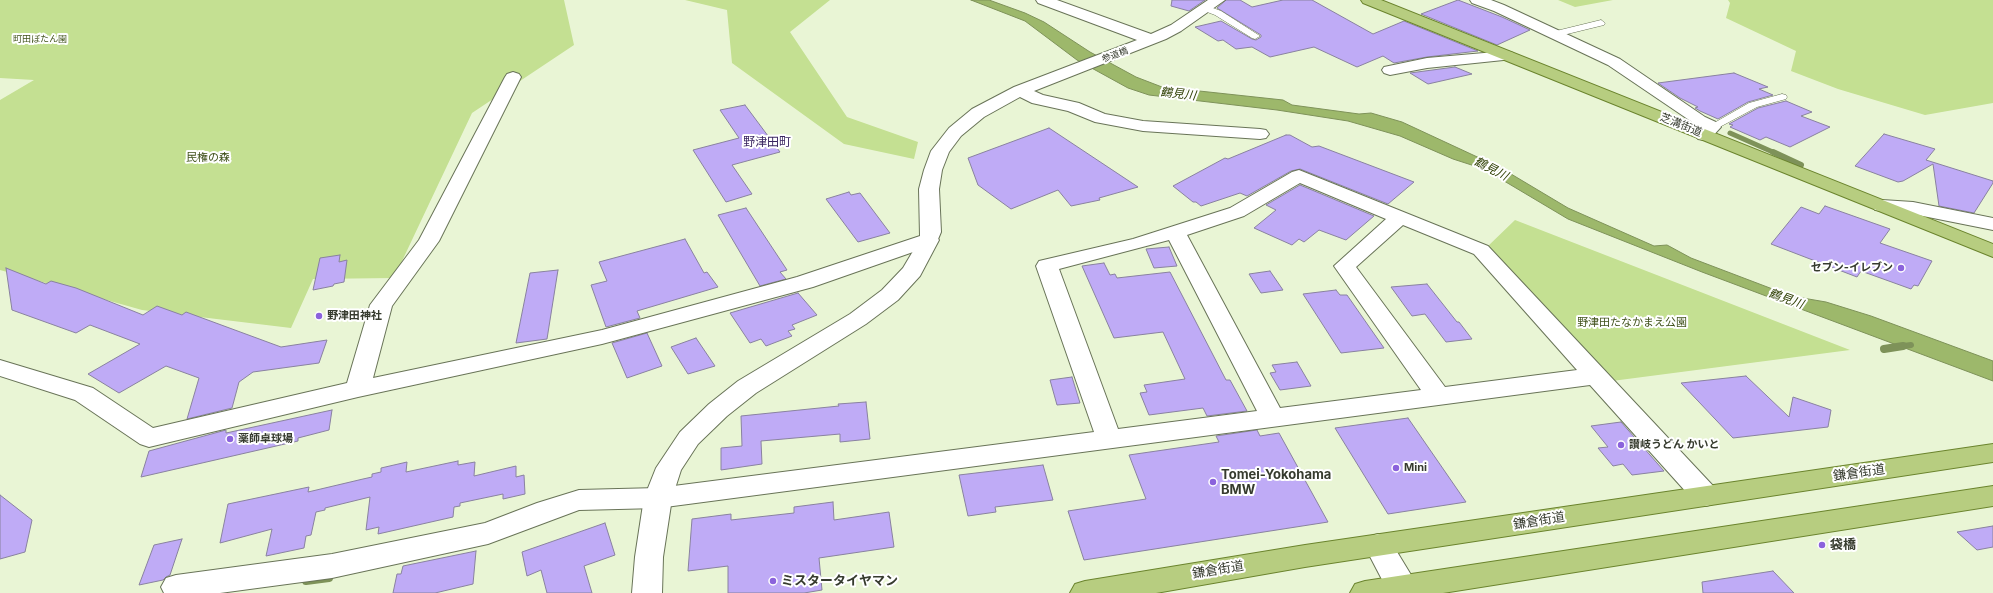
<!DOCTYPE html>
<meta charset="utf-8">
<style>
body{margin:0}
canvas{display:block;background:#e9f5d5}
</style>
<canvas width="1993" height="593"></canvas>
<script>
const c = document.querySelector('canvas').getContext('2d');
c.lineJoin = 'round';
function paint(path, color) { c.fillStyle = color; c.fill(path, 'evenodd'); }
const shape = rows => new Path2D(rows.map(r => 'M' + r).join(''));
function strokePath(path, color, width, dash) { c.strokeStyle = color; c.lineWidth = width; c.lineCap = dash ? 'butt' : 'round'; c.setLineDash(dash || []); c.stroke(path); }
function label(font, color, halo, rows, align = 'center') {
  c.font = font + ' Inter,"Noto Sans JP",sans-serif'; c.lineWidth = 4; c.setLineDash([]); c.textBaseline = 'middle'; c.strokeStyle = halo; c.fillStyle = color; for (const [text, x, y, turn = 0] of rows) {
    c.save(); c.translate(x, y); c.rotate((+turn || 0) * Math.PI / 180); c.textAlign = isNaN(turn) ? turn : align; if (halo) c.strokeText(text, 0, 0); c.fillText(text, 0, 0); c.restore();
  }
}
paint(shape([
 [0,0,564,0,574,45,472,113,394,278,313,279,291,328,142,310,0,270,0,100,34,80,0,78],
 [685,0,830,0,790,32,847,117,918,142,914,159,844,144,732,63,727,10],
 [1558,0,1613,0,1575,7],
 [1728,0,1993,0,1993,103,1925,115,1838,89,1791,71,1796,51,1726,18,1730,3],
 [1515,220,1850,350,1612,381,1487,247]
]), '#c4e092');
const water = shape([
 [971,0,989,0,1025,13,1044,22,1090,52,1136,77,1162,87,1283,100,1292,105,1359,114,1371,113,1402,122,1501,168,1568,208,1654,246,1667,245,1691,258,1791,296,1826,302,1871,316,1993,361,1993,381,1702,272,1568,219,1484,169,1453,159,1400,136,1348,121,1277,110,1149,95,1128,88,1077,60,1025,21,971,0]
]);
paint(water, '#9db86b');
strokePath(water, '#7e9259', 1);
strokePath(shape([
 [1730,133,1775,153]
]), '#7e9259', 5);
strokePath(shape([
 [1773,152,1801,165],
 [1897,347,1911,345]
]), '#7e9259', 6);
strokePath(shape([
 [1884,349,1903,346],
 [306,581,329,578]
]), '#7e9259', 8);
const building = shape([
 [1172,0,1205,0,1189,11,1171,6,1172,0],
 [1226,0,1240,0,1252,7,1283,0,1312,0,1373,34,1404,21,1478,51,1427,57,1394,63,1383,56,1357,67,1314,47,1270,57,1252,47,1236,49,1223,40,1218,41,1195,27,1221,21,1252,39,1256,40,1261,37,1261,35,1217,8,1226,0],
 [1458,0,1502,17,1530,30,1497,45,1421,14,1458,0],
 [1455,67,1472,74,1428,84,1410,73,1455,67],
 [1734,73,1768,87,1759,89,1773,95,1748,102,1718,119,1700,111,1695,108,1698,107,1680,98,1658,83,1734,73],
 [1786,101,1812,112,1801,116,1830,127,1790,147,1766,137,1760,140,1730,127,1733,125,1729,124,1758,108,1786,101],
 [745,105,780,152,732,165,752,194,726,202,693,150,739,138,720,110,745,105],
 [1049,128,1138,187,1099,198,1100,200,1071,206,1058,190,1011,209,978,185,968,158,1049,128],
 [1884,134,1935,149,1926,160,1993,181,1993,183,1974,213,1939,206,1933,164,1903,181,1898,182,1855,166,1884,134],
 [1286,135,1290,135,1312,147,1319,146,1414,182,1388,204,1300,169,1291,171,1247,196,1240,193,1201,206,1196,202,1193,202,1173,186,1225,158,1228,159,1286,135],
 [1300,185,1374,216,1346,240,1319,230,1304,242,1299,239,1292,245,1254,228,1276,210,1266,205,1300,185],
 [849,192,851,195,860,193,890,233,858,242,826,199,849,192],
 [1825,206,1890,229,1880,243,1932,261,1918,286,1914,285,1911,289,1861,271,1857,277,1771,244,1801,207,1819,214,1825,206],
 [746,208,787,270,780,272,786,279,760,286,718,215,746,208],
 [685,239,704,273,707,272,718,287,637,311,640,318,606,327,591,285,607,281,599,262,685,239],
 [1169,247,1177,266,1154,268,1146,249,1169,247],
 [340,255,339,262,347,260,344,282,334,284,333,286,313,290,320,258,340,255],
 [1104,263,1110,275,1115,274,1117,278,1170,272,1226,380,1230,380,1247,411,1207,416,1203,408,1149,415,1140,393,1147,392,1144,385,1185,379,1163,332,1114,338,1082,266,1104,263],
 [6,268,46,284,51,281,76,288,143,315,157,306,182,315,186,312,281,347,327,340,319,363,253,372,239,382,232,408,187,419,199,378,166,366,119,393,88,374,140,344,90,325,76,333,12,310,6,268],
 [558,270,547,339,516,343,530,273,558,270],
 [1270,271,1283,290,1261,293,1249,274,1270,271],
 [1427,284,1457,322,1459,322,1472,339,1446,342,1425,314,1412,316,1391,287,1427,284],
 [1336,290,1340,295,1347,295,1384,348,1341,353,1303,294,1336,290],
 [798,293,817,315,792,325,795,329,788,331,792,336,766,346,761,339,750,343,730,313,798,293],
 [647,333,662,366,627,378,612,343,647,333],
 [696,338,715,366,688,374,671,347,696,338],
 [1297,362,1311,386,1280,390,1270,373,1276,372,1272,365,1297,362],
 [1746,376,1789,417,1793,397,1831,410,1828,427,1733,438,1681,383,1746,376],
 [1072,377,1080,403,1057,405,1050,380,1072,377],
 [866,402,870,439,840,442,840,434,761,441,762,464,721,470,721,448,742,446,741,416,839,406,838,404,866,402],
 [332,410,329,430,298,438,298,441,141,477,149,451,226,430,226,433,332,410],
 [1408,418,1466,502,1388,514,1335,428,1408,418],
 [1621,422,1664,471,1632,475,1623,464,1613,466,1598,448,1608,447,1591,426,1621,422],
 [1257,430,1260,436,1279,433,1328,522,1084,560,1068,511,1146,499,1129,455,1219,442,1216,436,1257,430],
 [458,461,458,465,475,462,474,476,516,466,516,477,524,475,525,494,503,499,503,494,460,503,460,506,454,507,453,517,378,534,379,527,366,530,370,497,325,508,325,510,316,512,311,535,306,536,304,548,266,556,272,529,220,543,228,504,309,487,308,492,363,479,372,477,372,474,381,472,381,468,407,462,406,472,458,461],
 [1043,465,1053,500,995,507,996,512,968,516,959,475,1043,465],
 [0,495,32,520,25,552,0,559,0,495],
 [833,502,834,520,889,512,894,547,819,558,822,590,804,593,728,593,728,566,688,571,692,519,731,514,731,520,794,513,794,507,833,502],
 [605,523,615,555,584,566,592,593,547,593,541,570,527,576,522,552,605,523],
 [1993,526,1993,547,1977,550,1957,532,1993,526],
 [182,539,170,575,166,577,163,580,139,585,154,545,182,539],
 [476,551,473,584,435,593,393,593,397,574,401,574,403,566,476,551],
 [1773,571,1794,593,1703,593,1702,582,1773,571]
]);
paint(building, '#bfabf6');
strokePath(building, '#89829f', 1);
const service = shape([
 [1205,5,1221,11,1260,36,1255,39,1252,38,1215,15,1202,10,1202,6,1205,5],
 [1601,20,1605,23,1604,25,1555,37,1550,34,1552,32,1601,20],
 [1782,94,1786,95,1787,97,1786,99,1757,107,1716,129,1708,129,1707,127,1749,103,1782,94]
]);
const minor = shape([
 [1036,0,1057,0,1151,34,1171,25,1208,0,1225,0,1181,31,1166,39,1034,91,1043,95,1079,103,1105,114,1143,121,1260,129,1266,130,1269,134,1266,138,1260,139,1143,131,1095,122,1068,111,1032,103,1020,97,984,117,961,136,949,152,942,170,939,189,941,232,936,244,813,287,602,344,358,397,149,447,140,444,75,400,0,376,0,360,93,388,153,428,347,383,370,305,419,240,505,77,507,74,513,72,519,74,521,77,439,241,392,306,373,378,602,330,797,277,920,236,919,189,924,170,931,151,949,128,972,109,1014,87,1137,40,1038,3,1036,0],
 [1470,0,1491,0,1504,5,1620,59,1705,117,1718,123,1721,127,1710,139,1704,140,1698,139,1695,135,1701,128,1608,65,1494,11,1472,3,1470,0],
 [1507,51,1513,53,1515,56,1513,59,1427,68,1390,75,1384,73,1382,70,1384,67,1427,58,1507,51],
 [1299,170,1488,246,1716,489,1720,496,1716,503,1706,506,1696,503,1590,385,658,508,579,510,488,544,332,578,220,593,164,593,161,587,166,578,176,575,332,554,485,523,537,503,579,490,658,488,1094,432,1036,266,1039,261,1133,239,1230,208,1292,172,1299,170],
 [1300,183,1386,219,1334,266,1421,390,1280,408,1187,235,1244,216,1300,183],
 [1403,225,1474,254,1577,370,1445,387,1356,267,1403,225],
 [1169,240,1257,411,1118,429,1059,269,1169,240],
 [1882,200,1913,202,1993,218,1993,230,1913,214,1875,210,1872,206,1875,202,1882,200]
]);
const tertiary = shape([
 [929,234,936,236,939,240,920,276,898,300,866,324,756,393,727,416,698,444,681,470,672,498,663,557,662,593,632,593,635,557,644,498,656,468,680,432,709,404,738,381,850,314,882,290,903,268,922,236,929,234],
 [1378,534,1388,537,1422,593,1389,593,1364,545,1368,537,1378,534]
]);
const primary = shape([
 [1361,0,1381,0,1993,244,1993,257,1363,3,1361,0],
 [1993,444,1993,462,1305,567,1156,593,1070,593,1075,584,1085,581,1305,545,1993,444],
 [1993,486,1993,506,1443,593,1350,593,1355,584,1365,581,1993,486]
]);
strokePath(service, '#697458', 1);
strokePath(minor, '#697458', 2);
strokePath(tertiary, '#697458', 2);
strokePath(primary, '#6b842d', 2);
paint(service, '#fff');
paint(minor, '#fff');
paint(tertiary, '#fff');
paint(primary, '#b7cd80');
for (const [x, y, r, color] of [
 [1901,268,4,"#8b62dc"],
 [319,316,4,"#8b62dc"],
 [230,439,4,"#8b62dc"],
 [1621,445,4,"#8b62dc"],
 [1396,468,4,"#8b62dc"],
 [1213,482,4,"#8b62dc"],
 [1822,545,4,"#8b62dc"],
 [773,581,4,"#8b62dc"]
]) { const dot = new Path2D(); dot.arc(x, y, r, 0, 2 * Math.PI); c.fillStyle = color; c.fill(dot); strokePath(dot, '#fff', 1.5); }
label('9px', '#41521c', '#fff', [
 ["町田ぼたん園",40,39]
]);
label('9px', '#363b2e', '#fff', [
 ["参道橋",1115,55,-21]
]);
label('11px', '#363b2e', '#fff', [
 ["芝溝街道",1681,125,22]
]);
label('11px', '#41521c', '#fff', [
 ["民権の森",208,158],
 ["野津田たなかまえ公園",1632,323]
]);
label('bold 11px', '#363b2e', '#fff', [
 ["セブン-イレブン",1893,268,"right"],
 ["野津田神社",327,316],
 ["薬師卓球場",238,439],
 ["讃岐うどん かいと",1629,445],
 ["Mini",1404,468]
], 'left');
label('italic 12px', '#314106', '#fff', [
 ["鶴見川",1178,94,7],
 ["鶴見川",1491,169,27],
 ["鶴見川",1786,299,20]
]);
label('12px', '#3a2661', '#fff', [
 ["野津田町",767,142]
]);
label('13px', '#363b2e', '#fff', [
 ["鎌倉街道",1859,473,-8],
 ["鎌倉街道",1539,521,-9],
 ["鎌倉街道",1218,570,-9]
]);
label('bold 13px', '#363b2e', '#fff', [
 ["Tomei-Yokohama",1221,475],
 ["BMW",1221,490],
 ["袋橋",1830,545],
 ["ミスタータイヤマン",781,581]
], 'left');
</script>
